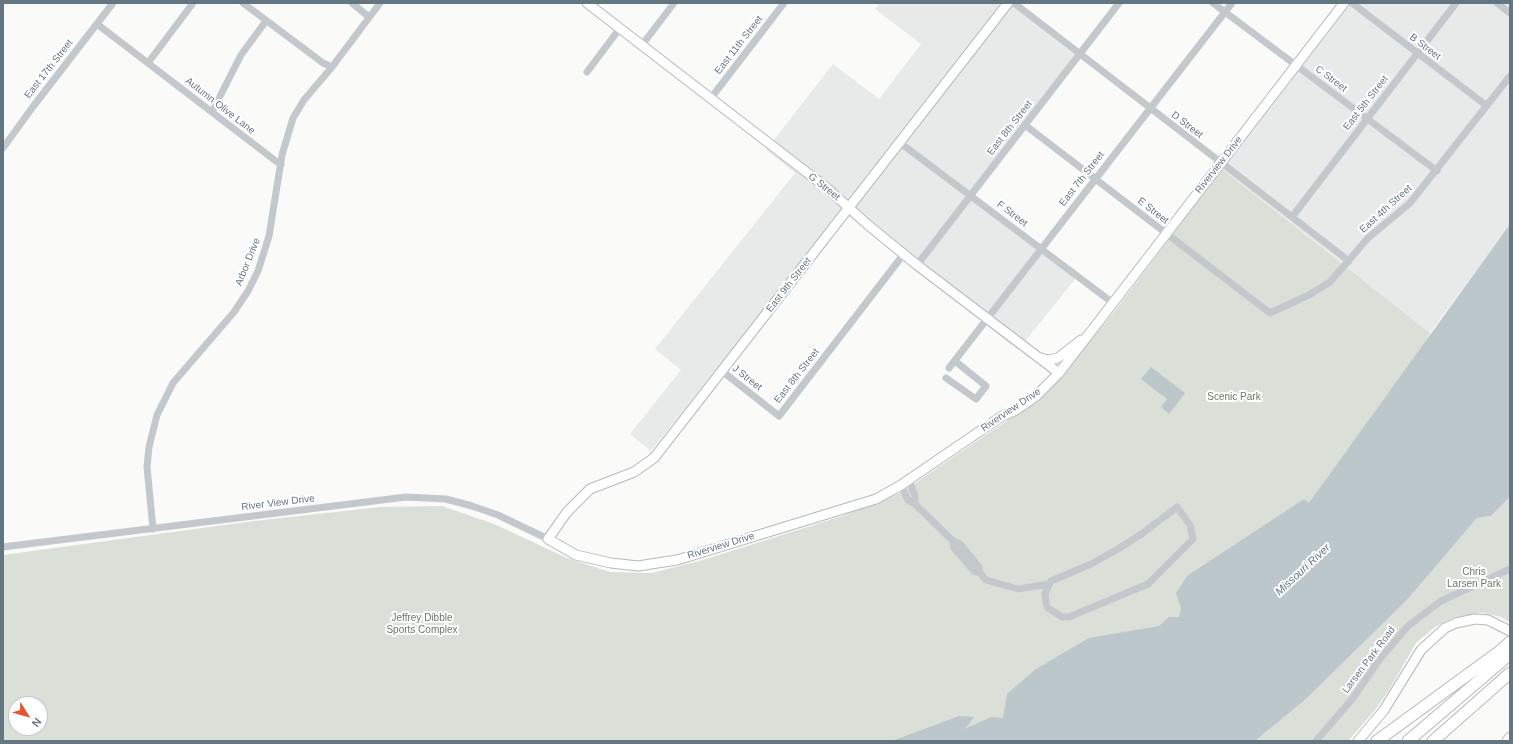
<!DOCTYPE html>
<style>
body{margin:0}
#map{position:relative;width:1513px;height:744px;overflow:hidden;background:#fafaf8;font-family:Arial,sans-serif}
canvas{display:block}
.frame{position:absolute;inset:0;border:4px solid #657683;pointer-events:none}
.north{position:absolute;left:8px;top:696px;width:40px;height:40px;box-sizing:border-box;background:#fff;border:1px solid #c1c8cd;border-radius:50%;rotate:127deg;font-size:11px;font-weight:700;line-height:16px;text-align:center;color:#657683}
.north::after{content:'';display:block;margin:auto;width:14px;height:18px;background:#e4572e;clip-path:polygon(50% 0,100% 100%,50% 72%,0 100%)}
</style>
<div id="map">
<canvas width="1513" height="744"></canvas>
<div class="frame"></div>
<div class="north">N</div>
</div>
<script>
const c = document.querySelector('canvas').getContext('2d');
c.lineJoin = 'round';
function paint(path, color) { c.fillStyle = color; c.fill(path, 'evenodd'); }
const shape = rows => new Path2D(rows.map(r => 'M' + r).join(''));
function strokePath(path, color, width, dash) { c.strokeStyle = color; c.lineWidth = width; c.lineCap = dash ? 'butt' : 'round'; c.setLineDash(dash || []); c.stroke(path); }
function label(font, color, halo, rows, align = 'center') {
  c.font = font + ' Arial,sans-serif'; c.lineWidth = 4; c.setLineDash([]); c.textBaseline = 'middle'; c.strokeStyle = halo; c.fillStyle = color; for (const [text, x, y, turn = 0] of rows) {
    c.save(); c.translate(x, y); c.rotate((+turn || 0) * Math.PI / 180); c.textAlign = isNaN(turn) ? turn : align; if (halo) c.strokeText(text, 0, 0); c.fillText(text, 0, 0); c.restore();
  }
}
paint(shape([
 [880,3,1009,3,1079,58,971,198,1076,278,1018,350,842,211,651,451,630,434,681,370,655,349,795,173,766,150,833,64,879,99,921,44,875,9],
 [1343,3,1510,3,1510,224,1430,333,1222,169,1346,5]
]), '#e8e9e9');
paint(shape([
 [1222,169,1430,333,1350,494,1051,721,992,741,3,741,3,555,254,521,380,507,442,506,494,524,567,558,610,572,652,573,703,560,842,516,902,492,1025,408,1064,373,1117,308],
 [16,704,40,704,40,728,16,728],
 [1510,497,1510,622,1501,617,1482,613,1452,618,1435,627,1416,643,1389,690,1375,710,1348,741,1255,741,1305,700,1407,600,1477,518,1491,516]
]), '#dadfd7');
paint(shape([
 [1510,224,1510,497,1491,516,1477,518,1407,600,1305,700,1255,741,892,741,959,716,974,717,965,729,991,717,1003,718,1007,694,1036,669,1089,638,1159,626,1169,617,1179,617,1181,608,1176,593,1187,576,1304,499,1309,503],
 [1151,367,1185,393,1169,414,1161,407,1167,399,1141,379]
]), '#bbc7cb');
const major = shape([
 [587,3,827,188,868,225,917,265,1059,373],
 [1008,3,654,458,634,472,590,489,567,512,548,539,576,555,611,563,638,566,677,560,876,499,901,485,1002,416,1016,410,1036,396,1059,373,1344,3],
 [1041,358,1049,360,1058,358,1081,340],
 [1358,741,1384,710,1421,650,1445,628,1456,623,1475,619,1488,620,1510,631],
 [1507,741,1510,737]
]);
const highway = shape([
 [1377,741,1500,651,1510,642],
 [1408,741,1510,654],
 [1433,741,1510,673]
]);
strokePath(major, '#b5babe', 11);
strokePath(highway, '#b4b9bd', 13);
strokePath(shape([
 [243,3,323,63,332,67],
 [352,3,369,17],
 [1014,3,1349,261],
 [1213,3,1437,171],
 [1352,3,1487,106],
 [1497,3,1510,13],
 [97,24,281,165],
 [642,45,674,3],
 [148,63,193,3],
 [587,72,620,28],
 [711,98,784,3],
 [212,112,241,55,266,21],
 [1025,125,1270,313,1309,295,1330,282,1368,238,1410,203,1510,76],
 [899,142,1113,303],
 [3,148,32,108,113,3],
 [1292,217,1456,3],
 [917,265,1119,3],
 [949,368,1232,3],
 [722,371,779,416,903,255],
 [946,378,976,399,986,386,955,361],
 [909,480,915,496,915,504],
 [901,485,908,500,915,504,953,541,960,544,979,567,980,573],
 [1177,507,1190,525,1193,539,1148,584,1069,617,1062,617,1048,608,1046,603,1045,593,1051,581,1091,564,1118,549,1143,533,1177,507],
 [153,529,147,467,149,447,157,415,173,383,234,312,248,291,258,271,269,236,282,155,293,118,304,100,332,67,380,3],
 [953,541,954,548,974,571,980,573,986,580,1018,589,1049,584],
 [3,547,406,497,446,499,472,506,498,515,548,539],
 [1316,741,1353,698,1379,660,1408,626,1441,601,1510,569]
]), '#c3c8cc', 7);
strokePath(major, '#fff', 9);
strokePath(highway, '#fff', 11);
label('10px', '#657683', '#fff', [
 ["East 11th Street",739,45,-52],
 ["B Street",1425,47,37],
 ["East 17th Street",49,69,-52],
 ["C Street",1331,79,37],
 ["East 5th Street",1366,103,-52],
 ["Autumn Olive Lane",220,106,38],
 ["D Street",1187,125,38],
 ["East 8th Street",1010,128,-52],
 ["Riverview Drive",1219,165,-52],
 ["East 7th Street",1082,179,-52],
 ["G Street",824,187,39],
 ["East 4th Street",1386,209,-42],
 ["E Street",1153,211,38],
 ["F Street",1012,214,37],
 ["Arbor Drive",248,262,-68],
 ["East 9th Street",789,285,-52],
 ["East 8th Street",797,376,-52],
 ["J Street",747,378,38],
 ["Riverview Drive",1011,410,-34],
 ["River View Drive",278,503,-7],
 ["Riverview Drive",721,546,-17],
 ["Larsen Park Road",1369,660,-53]
]);
label('10px', '#687a64', '#fff', [
 ["Scenic Park",1234,397],
 ["Chris",1474,572],
 ["Larsen Park",1474,584],
 ["Jeffrey Dibble",422,618],
 ["Sports Complex",422,630]
]);
label('italic 11px', '#60757c', '#fff', [
 ["Missouri River",1303,570,-43]
]);
</script>
